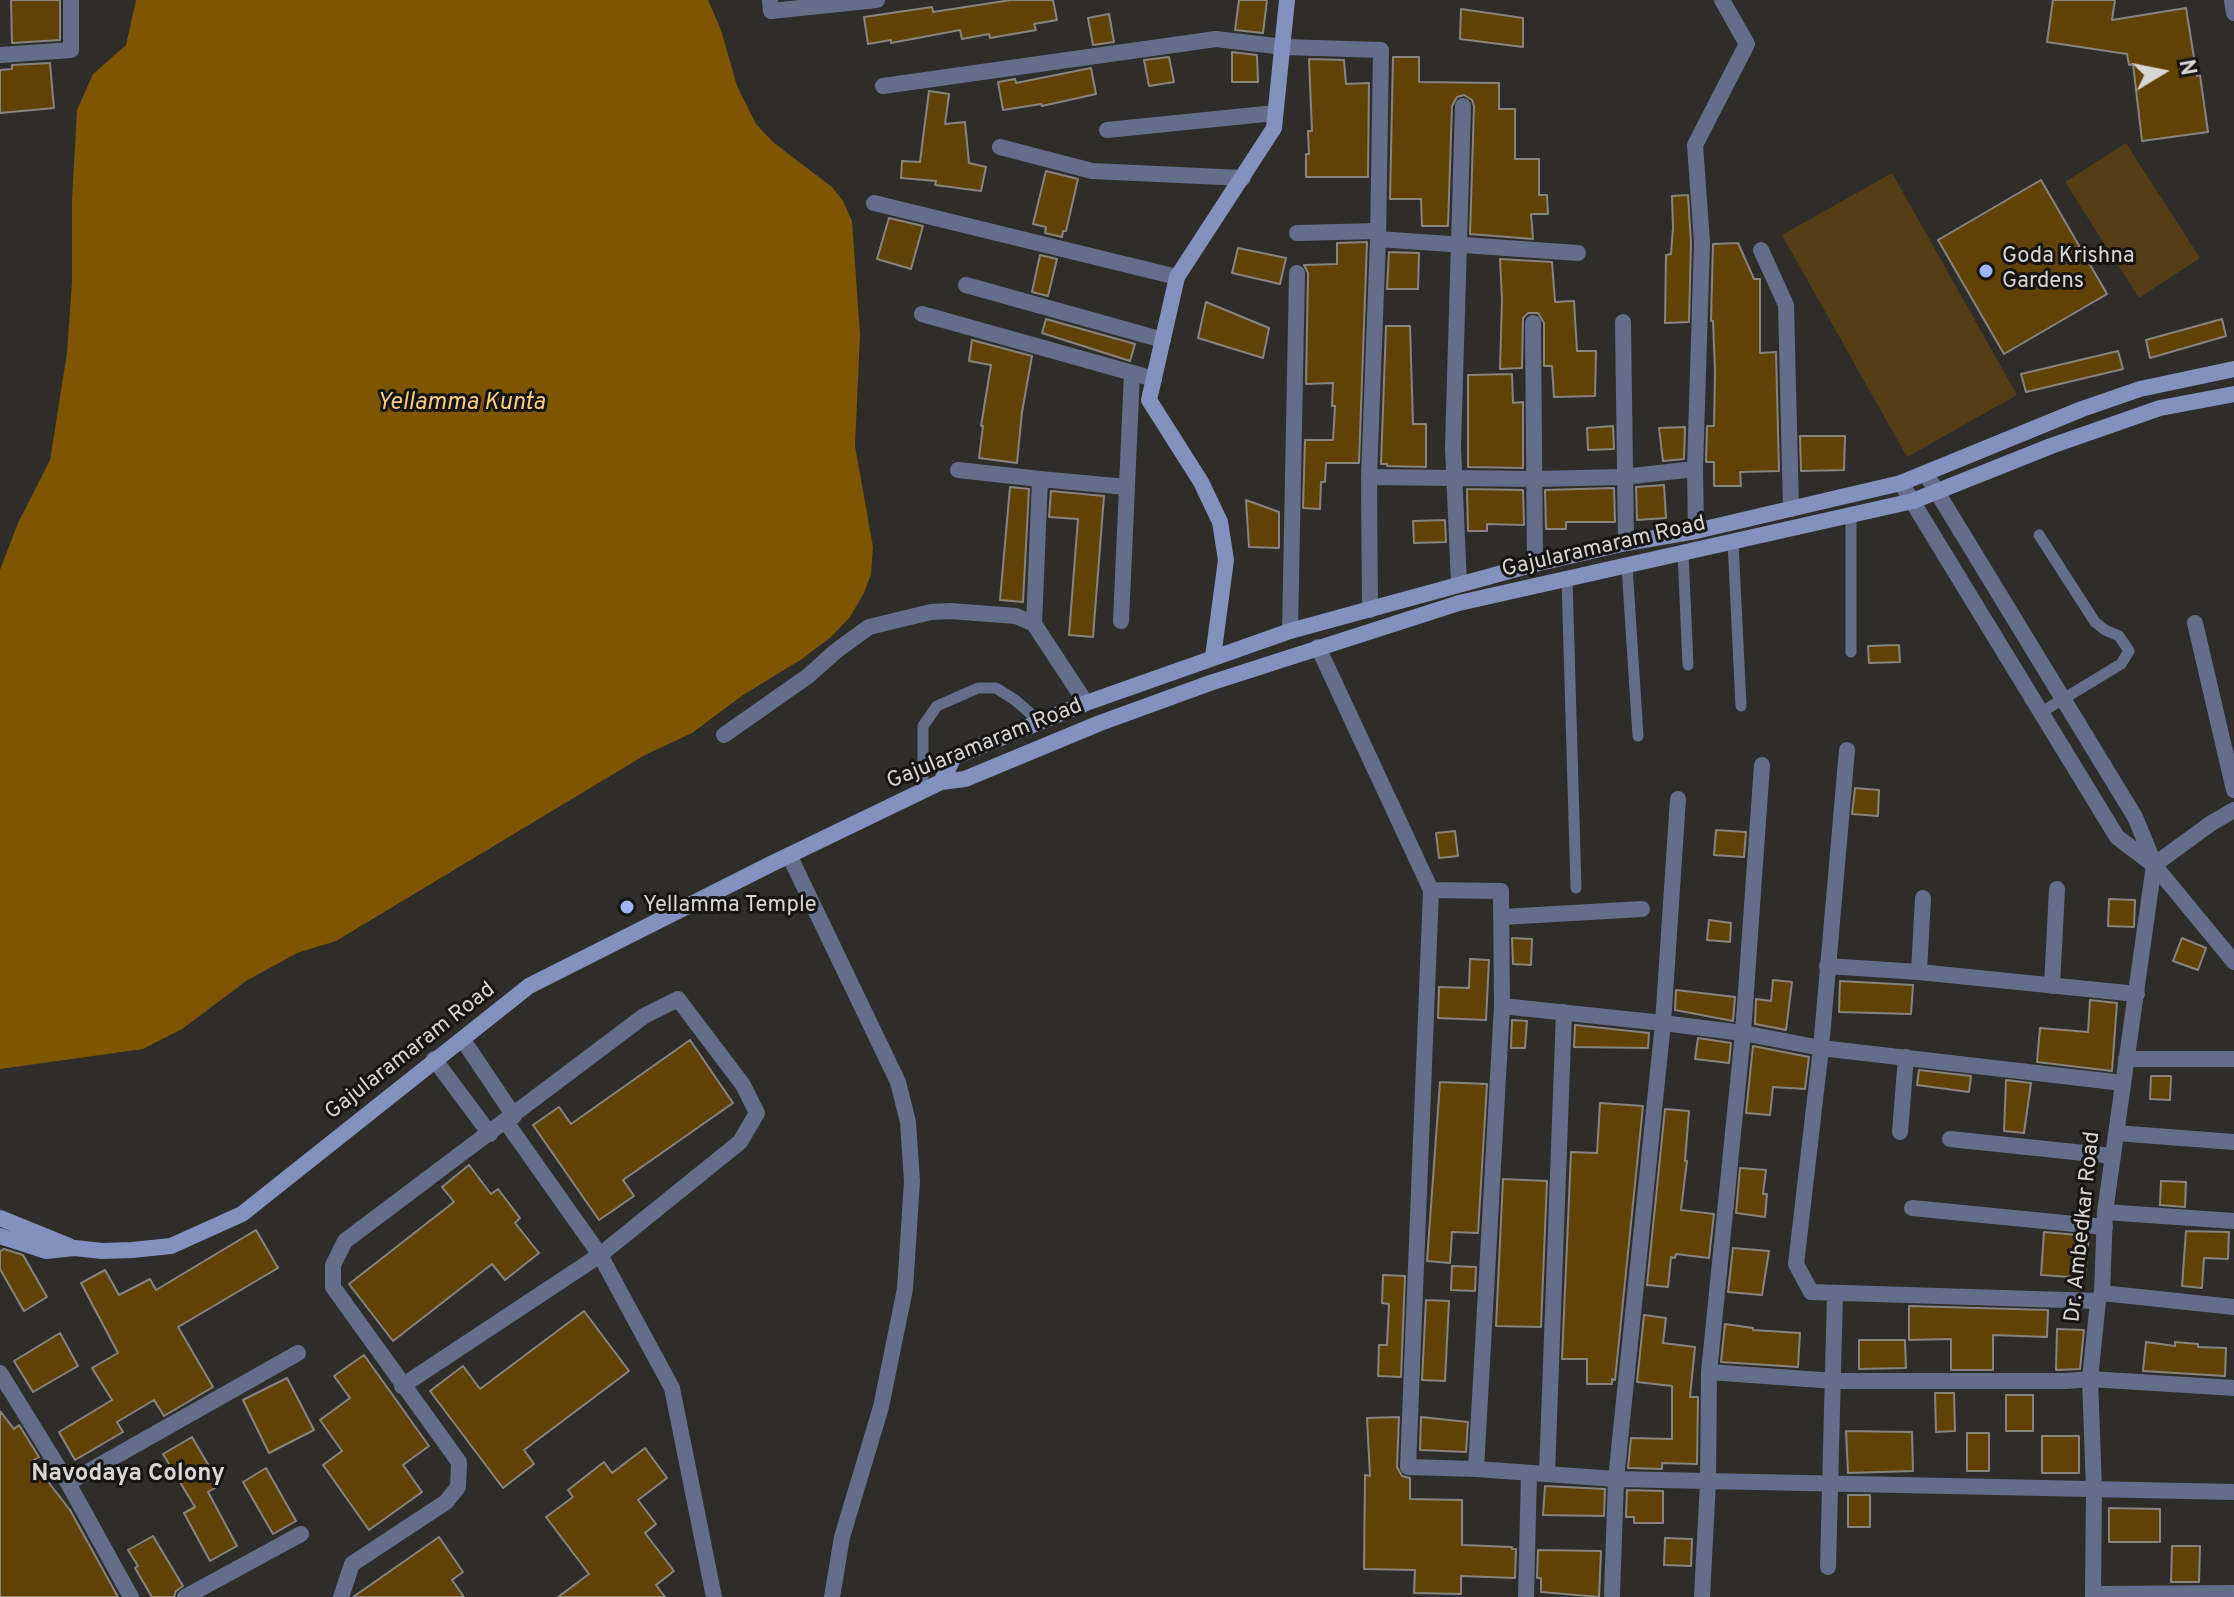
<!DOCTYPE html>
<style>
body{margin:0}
#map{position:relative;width:2234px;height:1597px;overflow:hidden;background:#2f2d29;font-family:Overpass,sans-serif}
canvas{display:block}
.north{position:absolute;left:2122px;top:32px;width:80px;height:80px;-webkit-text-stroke:6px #161514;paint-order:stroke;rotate:80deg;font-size:22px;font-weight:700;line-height:32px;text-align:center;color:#d8d6d4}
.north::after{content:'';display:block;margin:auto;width:28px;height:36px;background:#d8d6d4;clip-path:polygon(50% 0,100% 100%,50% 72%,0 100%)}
</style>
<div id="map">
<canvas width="2234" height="1597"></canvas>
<div class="north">N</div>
</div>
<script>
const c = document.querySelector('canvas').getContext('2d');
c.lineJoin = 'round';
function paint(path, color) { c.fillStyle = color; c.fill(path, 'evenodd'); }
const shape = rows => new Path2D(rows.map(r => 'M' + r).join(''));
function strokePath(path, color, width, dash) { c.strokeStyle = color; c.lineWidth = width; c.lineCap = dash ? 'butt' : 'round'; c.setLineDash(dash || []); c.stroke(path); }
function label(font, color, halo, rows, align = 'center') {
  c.font = font + ' Overpass,sans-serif'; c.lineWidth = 6; c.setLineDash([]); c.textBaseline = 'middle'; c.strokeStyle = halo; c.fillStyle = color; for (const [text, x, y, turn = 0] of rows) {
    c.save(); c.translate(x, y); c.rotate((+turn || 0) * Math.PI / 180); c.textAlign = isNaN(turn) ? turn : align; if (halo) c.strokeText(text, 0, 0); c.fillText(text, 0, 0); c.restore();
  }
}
paint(shape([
 [2126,143,2200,258,2139,298,2065,182],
 [1892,173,2017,395,1907,457,1782,235]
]), '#553d16');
paint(shape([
 [136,0,708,0,721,30,737,86,756,124,774,143,832,187,843,201,852,221,860,334,855,446,873,547,871,574,864,593,850,617,831,637,802,659,743,695,692,733,645,755,336,941,297,953,246,981,182,1029,143,1049,0,1069,0,570,18,523,50,460,67,353,72,282,72,200,77,110,93,74,126,45]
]), '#7e5500');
const building = shape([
 [11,0,60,0,60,40,12,43,11,0],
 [1011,0,1053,0,1057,20,1034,24,1036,30,990,38,989,34,962,39,960,30,891,43,891,40,868,44,864,17,932,7,933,12,1011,0],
 [1239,0,1267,0,1263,33,1235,30,1239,0],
 [2053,0,2115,0,2112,20,2186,8,2197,76,2200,75,2208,132,2142,141,2133,64,2129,65,2127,54,2047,42,2053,0],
 [1461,9,1523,18,1523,47,1460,39,1461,9],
 [1109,14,1114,42,1093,45,1088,18,1109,14],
 [1232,52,1257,55,1258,82,1232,82,1232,52],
 [1169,57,1174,82,1149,86,1144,60,1169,57],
 [1393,57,1419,57,1419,82,1499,83,1499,109,1515,109,1515,159,1539,159,1539,195,1547,195,1548,214,1531,214,1533,239,1470,234,1474,106,1472,100,1464,95,1457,97,1452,106,1448,226,1422,226,1421,199,1390,199,1393,57],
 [1309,59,1344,60,1346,84,1369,83,1368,177,1306,177,1306,154,1309,154,1308,131,1312,131,1309,59],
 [50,63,54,108,0,113,0,70,12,69,12,65,50,63],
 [1091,68,1096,94,1042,106,1041,104,1003,110,998,82,1015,79,1016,83,1091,68],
 [929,91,949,94,945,124,965,122,969,163,986,167,981,191,935,185,936,181,901,178,902,161,920,162,929,91],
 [1046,171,1078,179,1066,231,1063,231,1062,237,1045,233,1046,227,1033,224,1046,171],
 [2041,180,2107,294,2004,354,1938,240,2041,180],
 [1688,195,1691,242,1689,322,1665,323,1666,255,1671,254,1673,228,1672,196,1688,195],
 [889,218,923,226,911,269,877,259,889,218],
 [1367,242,1359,463,1326,463,1325,482,1321,482,1320,509,1303,508,1305,440,1333,440,1335,406,1332,406,1333,383,1306,384,1308,273,1304,265,1337,264,1337,243,1367,242],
 [1738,243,1754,279,1760,279,1760,353,1776,352,1779,471,1740,472,1741,486,1714,486,1714,462,1706,462,1707,426,1714,426,1715,371,1713,321,1711,321,1713,244,1738,243],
 [1238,248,1286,258,1280,284,1232,273,1238,248],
 [1389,252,1419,253,1418,289,1387,289,1389,252],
 [1040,255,1057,259,1048,296,1032,292,1040,255],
 [1500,259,1552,262,1555,302,1574,301,1577,351,1596,351,1595,396,1554,397,1552,366,1544,366,1544,323,1538,313,1528,313,1523,318,1522,368,1500,369,1502,299,1500,259],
 [1206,302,1269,328,1263,358,1198,338,1206,302],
 [1046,319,1135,344,1130,361,1042,333,1046,319],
 [2222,319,2226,336,2150,358,2146,340,2222,319],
 [1386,326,1410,326,1413,424,1426,424,1426,467,1387,466,1387,464,1381,464,1386,326],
 [972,340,1032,356,1022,412,1017,463,979,458,983,426,981,426,991,365,969,361,972,340],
 [2118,351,2123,369,2026,392,2021,374,2118,351],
 [1512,374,1513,403,1523,402,1523,468,1468,467,1468,375,1512,374],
 [1613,426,1614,449,1588,450,1587,428,1613,426],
 [1685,427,1684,459,1663,461,1659,428,1685,427],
 [1800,436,1845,436,1844,470,1801,471,1800,436],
 [1664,485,1666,518,1637,520,1636,487,1664,485],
 [1010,487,1029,489,1023,602,1000,600,1010,487],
 [1614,488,1615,522,1566,522,1566,529,1546,529,1545,490,1614,488],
 [1467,489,1523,490,1524,525,1487,524,1487,531,1468,531,1467,489],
 [1051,491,1104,496,1093,637,1069,635,1078,519,1049,517,1051,491],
 [1246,500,1279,512,1279,548,1249,547,1246,500],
 [1445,520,1446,542,1414,543,1413,521,1445,520],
 [1899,645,1900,662,1869,663,1868,646,1899,645],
 [1855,788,1879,790,1878,816,1852,814,1855,788],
 [1716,830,1746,832,1744,857,1714,855,1716,830],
 [1455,831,1458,856,1439,858,1436,833,1455,831],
 [2109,899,2135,900,2134,927,2108,926,2109,899],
 [1709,920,1731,923,1730,942,1707,940,1709,920],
 [1512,938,1532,939,1531,965,1513,964,1512,938],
 [2182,938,2206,948,2198,970,2173,961,2182,938],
 [1470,959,1489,960,1486,1020,1438,1018,1439,987,1469,988,1470,959],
 [1773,980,1792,982,1786,1030,1755,1024,1756,999,1771,1001,1773,980],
 [1840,981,1913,985,1911,1014,1839,1012,1840,981],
 [1676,990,1735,997,1733,1021,1675,1010,1676,990],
 [2090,1000,2117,1003,2112,1071,2037,1062,2040,1028,2088,1032,2090,1000],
 [1512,1020,1527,1021,1525,1048,1511,1048,1512,1020],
 [1575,1025,1649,1033,1648,1048,1574,1047,1575,1025],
 [1698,1038,1731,1043,1729,1063,1695,1059,1698,1038],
 [690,1040,733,1103,623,1180,634,1196,599,1220,533,1125,559,1107,571,1124,690,1040],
 [1753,1046,1809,1057,1805,1089,1773,1087,1770,1115,1746,1113,1753,1046],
 [1919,1070,1971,1076,1969,1092,1917,1085,1919,1070],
 [2151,1076,2171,1076,2170,1100,2150,1099,2151,1076],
 [2006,1080,2031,1083,2024,1133,2004,1131,2006,1080],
 [1440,1082,1487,1084,1478,1233,1452,1232,1450,1263,1427,1261,1440,1082],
 [1600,1103,1643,1106,1615,1380,1612,1379,1612,1384,1587,1384,1587,1359,1562,1359,1571,1152,1597,1153,1600,1103],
 [1665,1109,1689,1111,1685,1161,1687,1161,1681,1210,1714,1214,1709,1258,1676,1254,1675,1258,1671,1257,1668,1287,1647,1285,1665,1109],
 [469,1165,491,1194,498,1189,520,1218,515,1223,539,1253,505,1280,492,1264,393,1341,349,1284,454,1202,442,1187,469,1165],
 [1740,1168,1766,1170,1763,1194,1767,1194,1765,1217,1736,1213,1740,1168],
 [1503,1179,1547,1181,1541,1327,1496,1326,1503,1179],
 [2161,1181,2186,1182,2185,1207,2160,1205,2161,1181],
 [256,1230,278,1268,178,1327,213,1387,164,1416,154,1400,117,1422,123,1432,75,1460,59,1432,112,1400,92,1368,118,1353,81,1283,105,1270,119,1295,150,1279,156,1290,256,1230],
 [2186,1231,2229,1232,2228,1259,2204,1258,2202,1288,2182,1286,2186,1231],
 [2044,1232,2089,1236,2085,1278,2041,1275,2044,1232],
 [1733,1248,1769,1251,1762,1295,1728,1292,1733,1248],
 [4,1249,23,1255,47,1297,24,1311,0,1269,0,1251,4,1249],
 [1452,1266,1476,1267,1475,1291,1451,1290,1452,1266],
 [1383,1275,1405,1276,1401,1377,1378,1376,1379,1345,1387,1345,1389,1304,1382,1303,1383,1275],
 [1426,1300,1449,1301,1445,1381,1422,1380,1426,1300],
 [1909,1306,2048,1310,2047,1337,1993,1335,1993,1370,1951,1370,1951,1339,1909,1340,1909,1306],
 [584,1311,629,1371,524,1450,534,1464,503,1488,430,1391,463,1366,480,1389,584,1311],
 [1644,1315,1666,1318,1663,1343,1695,1347,1690,1397,1698,1397,1697,1464,1662,1463,1662,1469,1628,1468,1631,1438,1672,1439,1672,1386,1637,1382,1644,1315],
 [1725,1324,1753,1328,1753,1330,1800,1333,1798,1367,1721,1362,1725,1324],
 [2057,1329,2084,1330,2080,1369,2056,1370,2057,1329],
 [60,1333,78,1366,33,1392,14,1361,60,1333],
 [1859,1340,1905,1340,1906,1368,1859,1369,1859,1340],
 [2146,1342,2175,1346,2175,1342,2198,1344,2198,1347,2226,1348,2225,1376,2143,1371,2146,1342],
 [364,1355,429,1446,403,1465,422,1492,369,1530,323,1465,342,1451,320,1420,350,1398,334,1376,364,1355],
 [287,1378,314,1430,269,1453,243,1400,287,1378],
 [1935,1393,1954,1393,1955,1431,1936,1432,1935,1393],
 [2006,1395,2033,1395,2033,1431,2006,1431,2006,1395],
 [0,1411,14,1429,19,1425,39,1457,32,1461,70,1510,118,1597,0,1597,0,1411],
 [1399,1417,1397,1467,1402,1476,1410,1478,1410,1499,1462,1500,1462,1545,1512,1547,1512,1549,1516,1549,1515,1578,1461,1576,1461,1594,1414,1593,1415,1570,1364,1569,1365,1475,1370,1476,1367,1418,1399,1417],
 [1421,1417,1468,1422,1466,1452,1420,1450,1421,1417],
 [1846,1431,1912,1432,1913,1471,1848,1473,1846,1431],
 [1967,1433,1989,1433,1989,1471,1967,1471,1967,1433],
 [2042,1436,2079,1436,2079,1473,2042,1473,2042,1436],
 [192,1437,220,1485,208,1492,237,1546,210,1561,184,1513,195,1507,163,1454,192,1437],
 [645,1448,667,1478,638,1500,656,1524,645,1533,674,1571,656,1585,665,1597,558,1597,589,1574,546,1517,573,1497,568,1490,604,1462,612,1473,645,1448],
 [266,1468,296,1521,273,1534,243,1482,266,1468],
 [1545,1486,1605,1489,1604,1516,1543,1515,1545,1486],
 [1627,1490,1663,1491,1663,1523,1634,1523,1634,1517,1626,1517,1627,1490],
 [1848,1495,1870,1495,1870,1527,1848,1527,1848,1495],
 [2109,1508,2160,1509,2160,1542,2109,1542,2109,1508],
 [153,1536,183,1586,176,1591,174,1597,152,1597,135,1568,138,1566,128,1550,153,1536],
 [439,1537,463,1572,452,1580,464,1597,353,1597,439,1537],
 [1665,1538,1692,1539,1691,1566,1664,1565,1665,1538],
 [2172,1546,2200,1546,2199,1582,2171,1582,2172,1546],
 [1538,1550,1601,1551,1599,1597,1541,1592,1541,1578,1537,1578,1538,1550]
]);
paint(building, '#614206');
strokePath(building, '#878480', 2);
strokePath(shape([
 [1851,516,1851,652],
 [2039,535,2095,622,2105,630,2119,636,2129,651,2121,664,2040,713],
 [1733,542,1741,706],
 [1683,553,1688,665],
 [1627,566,1638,736],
 [1567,579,1576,888],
 [923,790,923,726,937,706,978,688,996,688,1015,700,1039,721]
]), '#646d8a', 11);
strokePath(shape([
 [770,0,771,11,877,0],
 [2232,0,2234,13],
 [0,55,71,50,71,0],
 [883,86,1216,39,1284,47,1381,50,1378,239,1369,477],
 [1107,130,1275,113],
 [1000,147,1092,171,1243,178],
 [874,203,1177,277],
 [1297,233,1378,231],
 [1378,239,1578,253],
 [1761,250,1786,305,1791,509],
 [966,285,1163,340],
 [922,314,1154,379],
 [1623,322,1626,543],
 [1533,323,1535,564],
 [958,470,1040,479],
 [1926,474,2135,817,2154,863],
 [1901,483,2117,837,2154,865,2234,962],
 [1696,531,1695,469,1702,242,1695,145,1747,44,1722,0],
 [1459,584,1453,447,1463,106],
 [1370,610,1369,477,1536,479,1623,477,1695,469],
 [1121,621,1132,373],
 [2195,623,2234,790],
 [1034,624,1040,479,1126,487],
 [1290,631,1297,273],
 [1318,647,1431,890,1408,1467,1476,1469,1616,1479,1708,1481,1702,1597],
 [724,735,808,676,836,651,869,627,931,612,950,611,1016,616,1034,624,1086,703],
 [1847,750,1821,1048,1796,1264,1811,1292,2098,1301],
 [1762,765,1743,1033,1709,1372,1835,1381,2066,1381,2090,1379,2234,1388],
 [789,855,898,1082,908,1122,912,1181,905,1289,881,1407,842,1537,832,1597],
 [1431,890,1501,891,1502,1006,1476,1469],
 [1502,917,1642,909],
 [1827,966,1919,972,2137,994],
 [1919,972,1923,898],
 [2052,986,2057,889],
 [1502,1006,1663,1023,1743,1033,1821,1048,2123,1083],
 [463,1040,514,1116],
 [434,1059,490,1134],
 [2126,1059,2234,1059],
 [1900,1132,1906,1057],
 [2116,1133,2234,1142],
 [1950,1139,2113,1156],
 [1912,1208,2105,1227],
 [2105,1212,2234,1221],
 [2102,1293,2234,1307],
 [1709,1372,1708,1481,2234,1492],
 [0,1373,68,1483,131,1597],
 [402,1386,600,1255,506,1122],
 [1547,1473,1564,1012],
 [68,1483,298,1353],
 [1828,1567,1835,1293],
 [1612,1594,1616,1479,1663,1023,1678,799],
 [2093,1594,2234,1593],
 [185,1597,301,1534],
 [341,1597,352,1564,446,1502,458,1487,459,1462,333,1287,333,1265,345,1241,644,1016,678,999,743,1085,757,1113,740,1142,600,1255,672,1388,714,1597],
 [1526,1597,1529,1473]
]), '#646d8a', 16);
strokePath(shape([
 [2093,1597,2094,1489,2090,1379,2098,1301,2102,1293,2105,1212,2154,865,2210,824,2234,810]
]), '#646d8a', 16);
strokePath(shape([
 [1213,657,1226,560,1220,522,1201,482,1149,400,1177,277,1274,128,1287,0],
 [941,782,954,757,1086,703,1290,631,1535,564,1626,543,1696,531,1901,483,2082,409,2140,389,2234,369],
 [0,1218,69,1246],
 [0,1236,46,1251,75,1248,102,1251,132,1250,171,1246,242,1214,529,986,771,864,941,782,965,779,1100,723,1210,683,1459,603,1913,501,2051,446,2160,408,2234,394]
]), '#8391be', 16);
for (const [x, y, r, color] of [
 [1986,271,8,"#9eb4fd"],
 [627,907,8,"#9eb4fd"]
]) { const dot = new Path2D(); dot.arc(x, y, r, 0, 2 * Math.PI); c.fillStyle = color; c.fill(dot); strokePath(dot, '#161514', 3); }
label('22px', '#d8d6d4', '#161514', [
 ["Goda Krishna",2002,258],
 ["Gardens",2002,283],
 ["Yellamma Temple",643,907]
], 'left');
label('22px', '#d8d6d4', '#161514', [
 ["Gajularamaram Road",1604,548,-13],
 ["Gajularamaram Road",985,745,-22],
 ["Gajularamaram Road",411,1052,-38],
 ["Dr. Ambedkar Road",2084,1227,-84]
]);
label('italic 24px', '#fbcb82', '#161514', [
 ["Yellamma Kunta",461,404]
]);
label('bold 24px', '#d8d6d4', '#161514', [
 ["Navodaya Colony",128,1475]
]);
</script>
